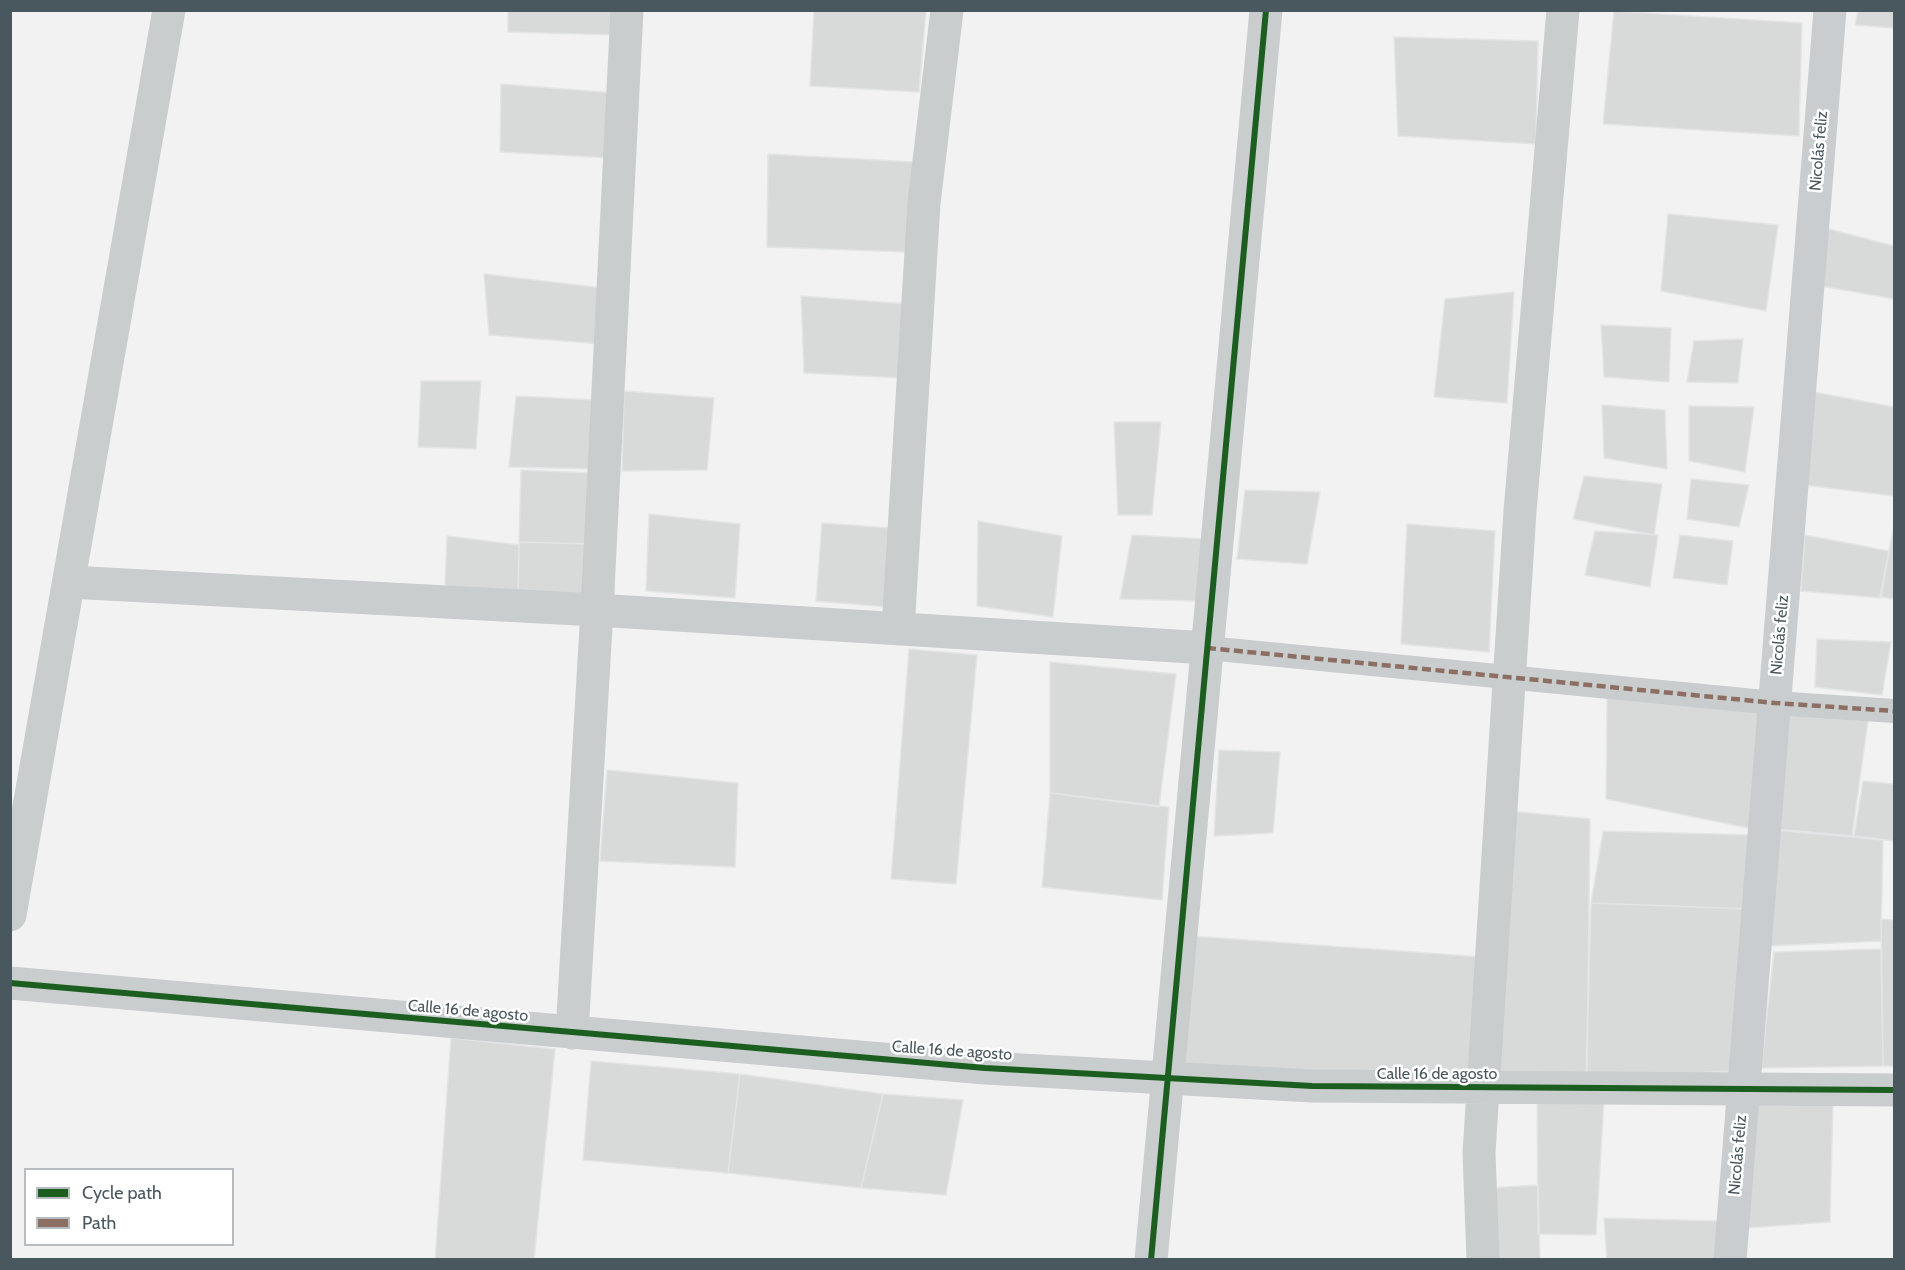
<!DOCTYPE html>
<meta charset="utf-8">
<style>
body{margin:0}
#map{position:relative;width:1905px;height:1270px;overflow:hidden;background:#f2f2f2;font-family:Cabin,sans-serif}
canvas{display:block}
.frame{position:absolute;inset:0;border:12px solid #49575e;pointer-events:none}
.legend{position:absolute;left:24px;top:1168px;width:210px;height:78px;box-sizing:border-box;background:#fff;border:2px solid #b6bcbf;margin:0;padding:8px 10px;list-style:none;font-size:18px;color:#49575e}
.legend li{display:flex;align-items:center;gap:12px;height:30px}
.legend b{width:30px;border:2px solid #b6bcbf}
</style>
<div id="map">
<canvas width="1905" height="1270"></canvas>
<div class="frame"></div>
<ul class="legend">
<li><b style="height:8px;background:#1b5e20"></b>Cycle path</li>
<li><b style="height:8px;background:#8d6e63"></b>Path</li>
</ul>
</div>
<script>
const c = document.querySelector('canvas').getContext('2d');
c.lineJoin = 'round';
function paint(path, color) { c.fillStyle = color; c.fill(path, 'evenodd'); }
const shape = rows => new Path2D(rows.map(r => 'M' + r).join(''));
function strokePath(path, color, width, dash) { c.strokeStyle = color; c.lineWidth = width; c.lineCap = dash ? 'butt' : 'round'; c.setLineDash(dash || []); c.stroke(path); }
function label(font, color, halo, rows, align = 'center') {
  c.font = font + ' Cabin,sans-serif'; c.lineWidth = 5; c.setLineDash([]); c.textBaseline = 'middle'; c.strokeStyle = halo; c.fillStyle = color; for (const [text, x, y, turn = 0] of rows) {
    c.save(); c.translate(x, y); c.rotate((+turn || 0) * Math.PI / 180); c.textAlign = isNaN(turn) ? turn : align; if (halo) c.strokeText(text, 0, 0); c.fillText(text, 0, 0); c.restore();
  }
}
const building = shape([
 [508,10,618,10,618,35,508,32,508,10],
 [814,10,926,10,919,92,810,86,814,10],
 [1858,10,1894,10,1894,28,1855,25,1858,10],
 [1614,11,1802,23,1799,136,1603,124,1614,11],
 [1394,37,1538,41,1536,144,1398,136,1394,37],
 [501,84,615,93,611,158,500,152,501,84],
 [768,154,914,162,907,252,767,247,768,154],
 [1668,214,1778,225,1766,311,1661,291,1668,214],
 [1825,228,1894,246,1894,299,1821,286,1825,228],
 [484,274,603,288,601,344,489,335,484,274],
 [1514,292,1507,403,1434,397,1445,299,1514,292],
 [801,296,908,304,903,378,804,373,801,296],
 [1601,325,1671,328,1669,382,1604,377,1601,325],
 [1743,339,1738,383,1687,382,1694,341,1743,339],
 [421,381,481,381,476,449,418,447,421,381],
 [624,391,714,398,707,470,622,471,624,391],
 [1814,392,1894,407,1894,496,1804,485,1814,392],
 [516,396,595,400,591,469,509,467,516,396],
 [1602,405,1665,410,1667,469,1604,458,1602,405],
 [1689,406,1754,407,1745,472,1689,461,1689,406],
 [1114,422,1161,422,1152,515,1118,515,1114,422],
 [521,470,594,473,589,544,519,542,521,470],
 [1584,476,1662,484,1654,535,1573,519,1584,476],
 [1691,479,1749,485,1739,527,1687,519,1691,479],
 [1245,490,1320,492,1307,564,1237,559,1245,490],
 [649,514,740,524,735,598,646,591,649,514],
 [978,521,1062,536,1053,617,977,606,978,521],
 [822,523,891,528,887,607,816,601,822,523],
 [1407,524,1495,531,1489,652,1401,644,1407,524],
 [1894,525,1894,599,1880,597,1894,525],
 [1595,531,1658,535,1650,587,1585,575,1595,531],
 [1132,535,1206,539,1196,601,1120,599,1132,535],
 [1680,535,1733,541,1727,585,1673,578,1680,535],
 [1805,535,1889,551,1881,598,1801,591,1805,535],
 [447,536,519,545,518,594,445,586,447,536],
 [519,542,591,544,590,601,518,599,519,542],
 [1817,639,1891,642,1882,695,1815,687,1817,639],
 [909,649,977,655,956,884,891,879,909,649],
 [1050,662,1176,674,1159,807,1050,793,1050,662],
 [1607,697,1763,712,1753,829,1606,799,1607,697],
 [1783,711,1868,721,1852,836,1775,829,1783,711],
 [1219,750,1280,752,1273,833,1214,836,1219,750],
 [607,770,738,783,735,867,600,861,607,770],
 [1863,781,1894,784,1894,841,1854,836,1863,781],
 [1050,793,1169,807,1162,900,1042,887,1050,793],
 [1510,811,1590,819,1587,1075,1491,1080,1510,811],
 [1774,830,1883,840,1881,941,1765,946,1774,830],
 [1603,831,1754,835,1748,909,1591,903,1603,831],
 [1591,903,1748,909,1735,1071,1586,1078,1591,903],
 [1881,919,1894,920,1894,1066,1883,1066,1881,919],
 [1191,936,1483,957,1477,1077,1178,1069,1191,936],
 [1881,949,1883,1066,1761,1068,1774,952,1881,949],
 [451,1038,555,1049,534,1260,435,1260,451,1038],
 [591,1061,740,1074,728,1173,583,1160,591,1061],
 [740,1074,883,1094,861,1188,728,1173,740,1074],
 [883,1094,963,1100,946,1195,861,1188,883,1094],
 [1537,1100,1604,1100,1596,1235,1538,1234,1537,1100],
 [1754,1101,1833,1104,1830,1222,1746,1228,1754,1101],
 [1538,1185,1540,1259,1490,1260,1487,1188,1538,1185],
 [1604,1218,1719,1221,1716,1260,1607,1260,1604,1218]
]);
paint(building, '#d8dada');
strokePath(building, '#e3e4e5', 1.5);
strokePath(shape([
 [1207,648,1775,703,1894,711]
]), '#c9cdce', 24);
strokePath(shape([
 [627,10,597,610,1207,648],
 [69,582,597,610,572,1033],
 [898,629,924,203,947,10],
 [10,915,169,10],
 [10,983,985,1068,1312,1086,1894,1090],
 [1151,1260,1266,10],
 [1483,1260,1479,1153,1520,511,1563,10]
]), '#c9cdce', 33);
strokePath(shape([
 [1730,1260,1830,10]
]), '#cacdcf', 33);
strokePath(shape([
 [1207,648,1775,703,1894,711]
]), '#8d6e63', 4.5, [9, 4.5]);
strokePath(shape([
 [10,983,985,1068,1312,1086,1894,1090],
 [1151,1260,1266,10]
]), '#1b5e20', 6);
label('16px', '#49575e', '#fff', [
 ["Nicolás feliz",1819,151,-85],
 ["Nicolás feliz",1780,635,-85],
 ["Calle 16 de agosto",468,1011,5],
 ["Calle 16 de agosto",952,1051,4],
 ["Calle 16 de agosto",1437,1074],
 ["Nicolás feliz",1738,1155,-85]
]);
</script>
